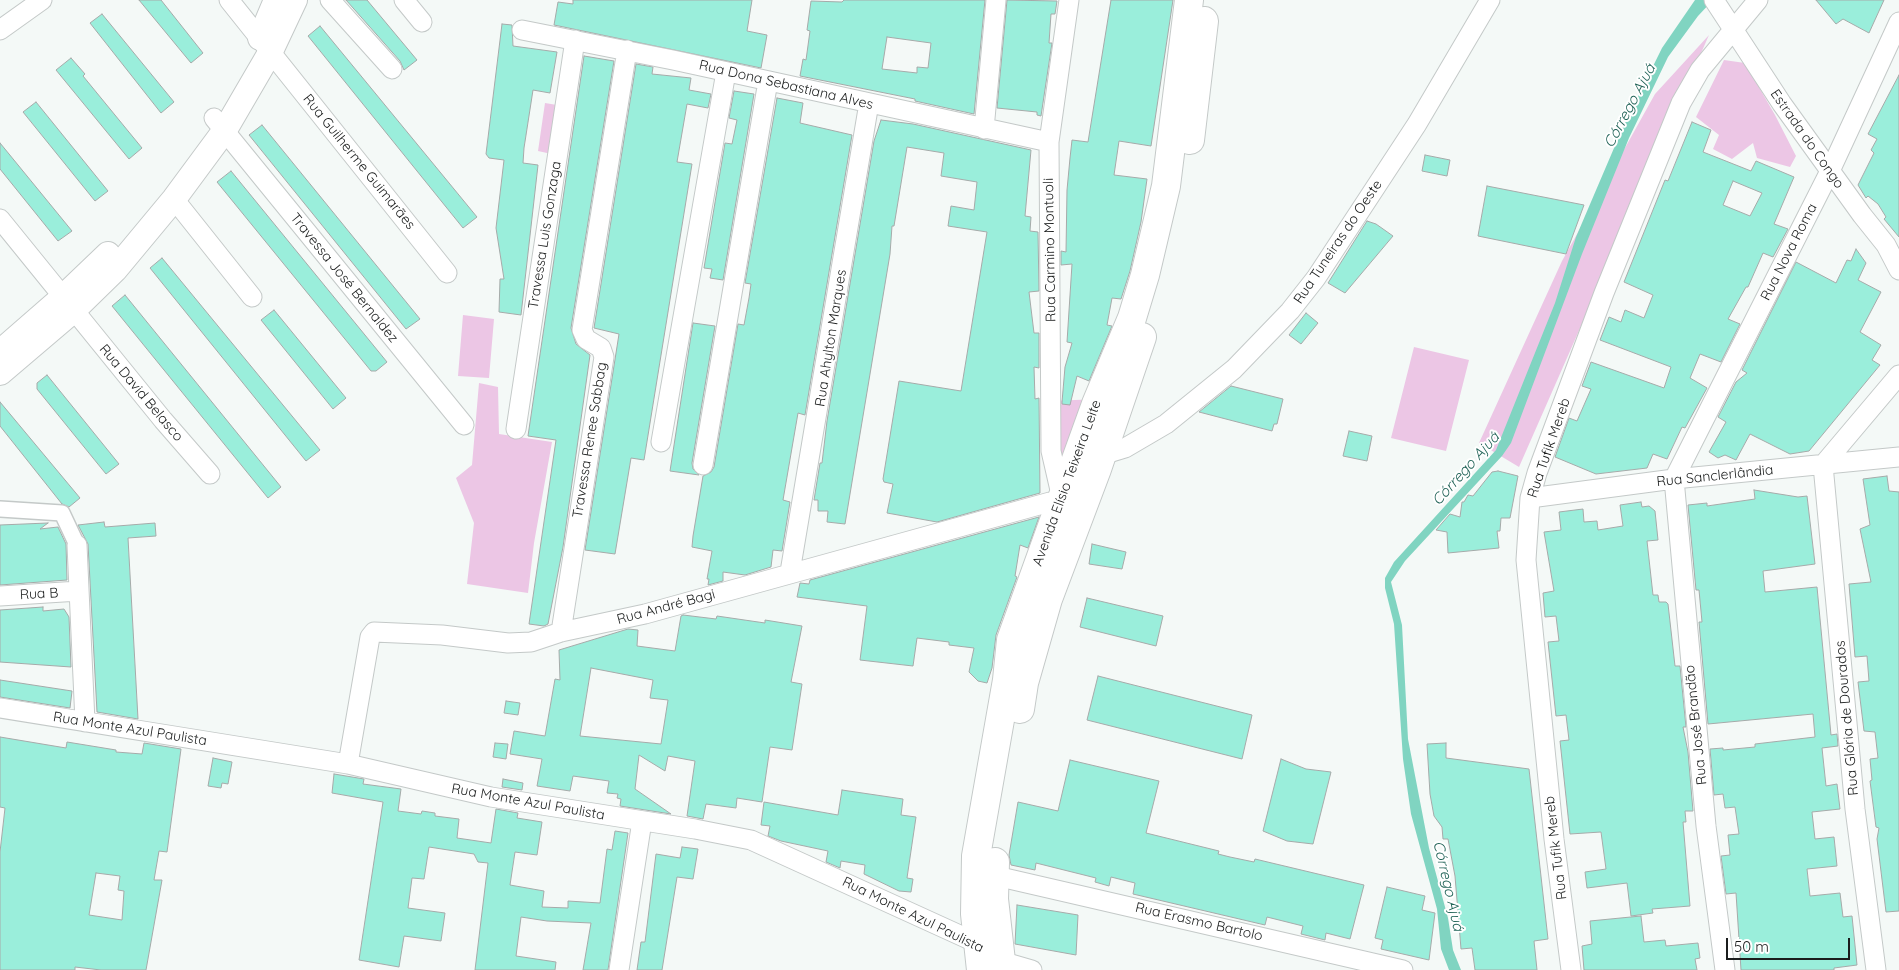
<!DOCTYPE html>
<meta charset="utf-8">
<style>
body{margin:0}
#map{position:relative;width:1899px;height:970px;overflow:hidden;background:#f4f9f7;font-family:Quicksand,sans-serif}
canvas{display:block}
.scale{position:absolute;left:1726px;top:938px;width:124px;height:22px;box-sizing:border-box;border:2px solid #1b1d1d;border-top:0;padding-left:6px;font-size:15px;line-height:18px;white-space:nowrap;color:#1b1d1d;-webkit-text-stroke:4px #fff;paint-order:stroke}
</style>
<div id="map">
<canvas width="1899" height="970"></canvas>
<div class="scale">50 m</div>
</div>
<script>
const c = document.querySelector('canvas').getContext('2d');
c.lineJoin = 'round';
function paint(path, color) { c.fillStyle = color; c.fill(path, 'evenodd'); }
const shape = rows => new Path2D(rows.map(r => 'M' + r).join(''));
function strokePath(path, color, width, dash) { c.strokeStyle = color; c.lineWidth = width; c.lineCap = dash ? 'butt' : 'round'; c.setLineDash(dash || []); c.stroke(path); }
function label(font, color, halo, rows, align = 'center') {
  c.font = font + ' Quicksand,sans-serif'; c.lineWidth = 4; c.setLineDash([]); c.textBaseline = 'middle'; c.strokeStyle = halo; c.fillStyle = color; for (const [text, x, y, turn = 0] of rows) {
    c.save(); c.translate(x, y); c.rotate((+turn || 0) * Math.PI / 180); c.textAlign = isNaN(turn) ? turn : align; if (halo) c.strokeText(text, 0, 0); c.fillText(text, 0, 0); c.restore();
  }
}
paint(shape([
 [1709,35,1519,467,1479,443,1562,261,1655,94],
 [1724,60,1745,63,1775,115,1796,156,1790,167,1757,158,1753,143,1732,159,1713,149,1719,135,1696,117],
 [545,103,563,106,556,155,538,151],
 [463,315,494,319,489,378,458,376],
 [1414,347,1469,360,1446,451,1391,438],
 [479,383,498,387,499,434,552,442,534,543,528,593,467,584,474,523,456,478,472,465],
 [1100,399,1062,504,1050,401]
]), '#ecc6e5');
paint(shape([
 [1695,0,1713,0,1698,16,1668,57,1629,138,1582,254,1511,443,1502,456,1405,561,1391,582,1402,625,1408,739,1429,848,1448,918,1453,950,1461,970,1449,970,1441,949,1437,909,1411,814,1403,759,1394,624,1385,588,1385,578,1394,562,1496,450,1555,303,1576,237,1623,127,1662,48]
]), '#80d4c1');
const building = shape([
 [139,0,161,0,203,53,191,63,139,0],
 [346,0,367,0,417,60,404,70,400,61,346,0],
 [573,0,752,0,747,31,767,35,761,68,554,25,558,2,573,4,573,0],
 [844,0,985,0,974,114,915,101,915,99,800,76,803,59,806,60,810,31,807,30,811,1,842,2,844,0],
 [887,37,931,43,928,68,917,67,917,73,882,69,887,37],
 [1007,0,1057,1,1055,14,1051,14,1049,43,1052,43,1041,116,1037,115,1037,112,997,108,1007,0],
 [1111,0,1173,0,1151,146,1119,141,1114,175,1147,179,1141,222,1130,271,1121,299,1112,298,1107,325,1112,326,1089,381,1077,376,1070,405,1062,404,1062,402,1065,367,1072,343,1067,342,1072,264,1061,265,1061,251,1066,252,1067,190,1070,158,1072,140,1088,142,1111,0],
 [1816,0,1884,0,1869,33,1843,19,1836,24,1816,0],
 [102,14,174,102,161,113,90,23,102,14],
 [502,24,512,25,513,46,557,52,550,93,533,90,524,148,523,163,538,165,521,315,499,312,500,279,504,279,496,228,504,160,489,158,486,154,502,24],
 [320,26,477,217,463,228,308,36,320,26],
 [584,56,614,61,571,328,576,344,590,355,563,547,548,624,544,626,529,624,556,440,528,436,584,56],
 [71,58,85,74,83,76,142,148,129,159,56,70,71,58],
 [636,64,653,67,652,74,691,78,689,90,711,94,708,108,687,104,677,162,692,164,644,460,631,458,615,554,585,550,619,334,594,328,636,64],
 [1899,75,1899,237,1884,219,1886,217,1878,204,1868,196,1866,198,1858,185,1874,153,1871,150,1877,139,1868,134,1899,75],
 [734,91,754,94,723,280,710,278,712,269,704,268,725,143,732,144,737,120,729,118,734,91],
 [777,98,803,103,800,123,852,135,805,415,798,413,783,500,790,502,782,551,773,550,771,567,745,575,723,572,723,581,708,585,709,579,707,579,712,551,692,547,693,536,703,476,711,472,714,467,738,324,744,325,749,298,751,284,745,283,777,98],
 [36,102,108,191,95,201,23,112,36,102],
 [881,120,913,124,1031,150,1025,216,1031,217,1030,231,1038,232,1039,291,1029,292,1034,333,1039,333,1039,368,1034,367,1035,399,1039,398,1040,493,937,522,887,513,893,484,884,482,883,479,899,381,961,391,987,232,948,226,951,206,974,210,977,182,941,176,944,153,907,147,894,226,892,226,890,254,845,524,827,522,828,511,818,511,818,500,814,500,820,463,822,463,827,421,874,141,881,120],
 [1692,122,1711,130,1703,152,1751,171,1756,161,1794,177,1774,224,1788,229,1773,257,1763,253,1748,287,1746,287,1728,319,1740,324,1721,362,1700,354,1690,378,1707,388,1685,428,1682,427,1667,459,1653,454,1647,468,1596,474,1555,457,1569,418,1577,421,1591,389,1582,386,1591,362,1664,388,1671,367,1600,340,1609,317,1621,322,1625,310,1644,318,1653,295,1624,282,1665,180,1668,181,1692,122],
 [1733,181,1762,193,1750,216,1723,205,1733,181],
 [262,125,420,319,406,329,249,135,262,125],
 [0,143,72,231,58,241,0,169,0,143],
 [1425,155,1450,160,1447,176,1422,171,1425,155],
 [231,171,387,362,376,371,371,371,217,182,231,171],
 [1487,186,1584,205,1566,254,1478,236,1487,186],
 [1367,221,1376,224,1393,236,1345,293,1328,283,1367,221],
 [1856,249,1866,263,1858,280,1881,292,1860,332,1881,345,1872,360,1880,365,1809,451,1790,454,1750,434,1736,460,1725,455,1718,458,1709,452,1726,422,1718,417,1736,382,1747,373,1742,370,1796,262,1836,283,1847,260,1851,261,1856,249],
 [162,258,320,450,306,461,150,268,162,258],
 [125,295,281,487,268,498,112,306,125,295],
 [274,310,346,398,333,409,261,320,274,310],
 [1306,313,1318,323,1301,344,1289,335,1306,313],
 [693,323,715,326,692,463,693,469,699,475,670,471,693,323],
 [47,375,119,464,106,474,37,389,37,383,47,375],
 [1231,386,1283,399,1277,424,1274,424,1272,431,1199,412,1231,386],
 [0,402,80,498,69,507,62,504,0,426,0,402],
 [1349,431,1372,436,1367,461,1343,456,1349,431],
 [1498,471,1518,476,1510,518,1501,518,1500,531,1497,531,1499,548,1448,553,1447,532,1436,530,1450,514,1460,517,1462,502,1464,502,1468,495,1473,496,1492,472,1498,471],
 [1887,476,1889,491,1899,492,1899,911,1886,912,1877,839,1879,828,1876,827,1870,781,1872,780,1870,759,1878,758,1875,732,1864,731,1858,682,1869,681,1867,656,1855,657,1849,584,1871,582,1860,529,1870,525,1863,479,1887,476],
 [1754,490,1798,497,1807,496,1815,564,1763,571,1765,592,1817,587,1831,735,1837,734,1838,746,1822,748,1826,786,1837,784,1840,809,1812,812,1815,839,1834,837,1837,866,1807,869,1810,896,1840,893,1843,917,1852,916,1857,965,1834,968,1834,970,1741,970,1736,893,1726,894,1721,856,1730,855,1728,835,1739,834,1735,807,1725,808,1723,794,1714,795,1710,749,1723,748,1723,750,1755,747,1755,744,1815,737,1813,714,1708,724,1699,622,1702,622,1699,590,1696,590,1688,505,1707,503,1707,506,1755,499,1754,490],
 [1641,502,1642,507,1649,506,1655,511,1658,540,1647,541,1653,595,1658,595,1659,602,1666,602,1668,604,1675,666,1680,666,1686,727,1683,727,1688,752,1693,811,1685,811,1686,822,1683,822,1690,906,1652,909,1653,913,1631,916,1627,883,1587,888,1585,872,1606,869,1601,832,1570,834,1560,741,1569,740,1566,715,1556,716,1548,642,1559,641,1556,616,1545,617,1543,593,1554,591,1544,532,1561,530,1559,512,1583,509,1584,522,1597,521,1598,530,1623,526,1620,505,1641,502],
 [1039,517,1028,548,1020,545,1015,576,1017,577,996,635,992,668,987,683,978,681,969,672,974,648,949,645,949,642,917,638,913,666,860,660,867,606,797,597,800,583,809,584,810,580,1039,517],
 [104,522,105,527,155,523,156,536,128,538,138,719,97,712,88,544,78,525,104,522],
 [48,523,40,529,58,527,66,544,67,580,0,585,0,525,48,523],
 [1092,544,1126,552,1122,569,1089,564,1092,544],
 [1087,598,1163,616,1156,646,1080,627,1087,598],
 [43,607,43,611,64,609,69,617,71,667,0,662,0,610,43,607],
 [683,615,716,619,717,616,765,623,765,620,802,626,791,682,802,684,792,750,770,747,762,802,737,798,736,808,706,804,703,819,687,816,695,761,668,756,665,771,639,755,635,789,671,814,620,806,621,799,617,798,618,794,607,793,609,781,573,776,570,791,537,786,542,759,510,754,514,731,545,736,555,679,560,680,559,650,628,629,638,630,637,646,675,651,681,616,683,615],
 [591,668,653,680,650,698,668,700,661,744,580,736,591,668],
 [1098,676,1252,715,1242,759,1087,720,1098,676],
 [0,680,72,691,70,708,0,697,0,680],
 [506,701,520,703,518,715,504,713,506,701],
 [0,737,66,748,67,742,116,750,116,752,142,754,144,743,181,749,167,852,159,851,154,880,162,880,146,970,101,970,75,967,75,970,0,970,0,852,5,808,0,807,0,737],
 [96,873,120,876,118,890,124,891,122,920,89,915,96,873],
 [495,743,508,744,506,759,493,757,495,743],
 [1446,743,1446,758,1529,769,1548,939,1534,941,1537,970,1475,970,1472,948,1461,949,1455,876,1448,839,1443,839,1442,827,1434,816,1430,794,1427,744,1446,743],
 [213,758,232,762,228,784,222,783,221,788,208,786,213,758],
 [1281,759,1306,769,1331,772,1313,844,1287,841,1263,831,1281,759],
 [1070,760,1159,781,1146,833,1219,851,1218,854,1230,857,1254,862,1255,859,1364,885,1350,939,1326,933,1325,940,1301,934,1303,926,1267,917,1265,925,1133,894,1135,883,1111,877,1109,886,1095,882,1096,878,1036,863,1035,870,1011,865,1009,855,1018,802,1058,811,1070,760],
 [334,774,364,779,363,784,401,789,398,811,421,814,422,811,435,813,435,816,459,819,457,838,491,843,496,809,518,813,517,818,542,822,537,855,515,852,510,885,544,891,542,907,568,908,568,901,600,903,607,849,612,850,615,831,628,833,608,970,583,970,591,923,547,921,521,917,516,956,556,962,555,970,475,970,488,863,478,862,474,854,429,847,424,879,412,878,408,908,445,913,441,941,404,936,399,967,359,960,383,802,332,793,334,774],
 [503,779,523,783,522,790,502,787,503,779],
 [842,790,903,799,901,815,916,817,907,878,913,879,911,892,899,891,864,874,865,865,841,861,840,868,826,862,828,851,781,841,768,836,770,826,761,825,764,802,838,815,842,790],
 [682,847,698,849,693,879,677,877,662,970,637,970,641,942,645,942,656,854,680,858,682,847],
 [1387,887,1425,896,1422,910,1435,913,1429,960,1381,949,1383,940,1375,938,1387,887],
 [1017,905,1078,915,1076,955,1015,944,1017,905],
 [1641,916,1644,942,1665,940,1666,946,1698,943,1700,958,1695,959,1697,970,1584,970,1582,946,1592,944,1590,921,1641,916]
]);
paint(building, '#9aeedb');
strokePath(building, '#a6aaa9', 1);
const pedestrian = shape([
 [0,509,62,513,77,545]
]);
const minor = shape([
 [229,0,447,273],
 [330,0,392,69],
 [404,0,422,22],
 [1714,0,1782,104,1862,215,1886,245,1899,270],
 [0,30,42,0],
 [522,30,673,60,1049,142],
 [214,118,464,425],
 [984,129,996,0],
 [174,199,252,297],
 [0,219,163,420,210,474],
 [516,429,575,40],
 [661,442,726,72],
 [1093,452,1102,455,1125,448,1166,424,1234,369,1290,311,1316,278,1417,124,1490,0],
 [703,465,768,81],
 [1530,498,1674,479,1899,457],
 [1062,499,1051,451,1049,142,1069,0],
 [77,545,85,722],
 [790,572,869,103],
 [0,596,79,591],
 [561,632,604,357,601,348,586,339,582,330,627,50],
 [0,708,348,764,491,797,695,829,751,840,977,943,1001,961,1032,970],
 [348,764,370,637,374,632,442,635,508,643,531,642,561,632,645,614,1050,502,1062,500,1071,503],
 [983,873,1403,970],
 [619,970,642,821],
 [1571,970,1554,839,1526,560,1530,498,1537,473,1604,293,1681,103,1700,70,1758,0],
 [1725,970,1706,826,1674,479,1830,171,1899,22],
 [1876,970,1855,809,1823,465,1899,375]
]);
const tertiary = shape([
 [260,38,276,0],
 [0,352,63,297,108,254],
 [0,373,74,310,115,270,174,199,225,130,271,51,295,0]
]);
const secondary = shape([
 [1190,140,1204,21],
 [1020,709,1024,683,1048,599,1097,469,1142,337],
 [995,862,994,899,1002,970],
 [981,970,975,914,976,856,1007,680,1011,640,1096,404,1132,318,1145,275,1166,186,1189,0]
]);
strokePath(pedestrian, '#c4c9c8', 18);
strokePath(minor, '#c4c9c8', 21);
strokePath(tertiary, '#c4c9c8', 26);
strokePath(secondary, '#c4c9c8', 30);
strokePath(pedestrian, '#fff', 15);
strokePath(minor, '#fff', 19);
strokePath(tertiary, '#fff', 24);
strokePath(secondary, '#fff', 28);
label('14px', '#1b1d1d', '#fff', [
 ["Rua Dona Sebastiana Alves",786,85,13],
 ["Estrada do Congo",1807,139,55],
 ["Rua Guilherme Guimarães",359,162,51],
 ["Travessa Luis Gonzaga",545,235,-81],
 ["Rua Tuneiras do Oeste",1338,242,-56],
 ["Rua Carmino Montuoli",1050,250,-91],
 ["Rua Nova Roma",1789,252,-63],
 ["Travessa José Bernaldez",344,278,51],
 ["Rua Ahylton Marques",831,338,-81],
 ["Rua David Belasco",141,393,50],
 ["Travessa Renee Sabbag",590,440,-81],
 ["Rua Tufik Mereb",1549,448,-71],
 ["Rua Sanclerlândia",1715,476,-6],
 ["Avenida Elísio Teixeira Leite",1067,483,-70],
 ["Rua B",39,594,-3],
 ["Rua André Bagi",666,607,-15],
 ["Rua Glória de Dourados",1847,718,-95],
 ["Rua José Brandão",1696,725,-96],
 ["Rua Monte Azul Paulista",130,729,9],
 ["Rua Monte Azul Paulista",528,802,10],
 ["Rua Tufik Mereb",1556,848,-97],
 ["Rua Monte Azul Paulista",913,915,26],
 ["Rua Erasmo Bartolo",1199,922,13]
]);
label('italic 15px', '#226458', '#fff', [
 ["Córrego Ajuá",1630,106,-62],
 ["Córrego Ajuá",1466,469,-48],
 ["Córrego Ajuá",1448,886,77]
]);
</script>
